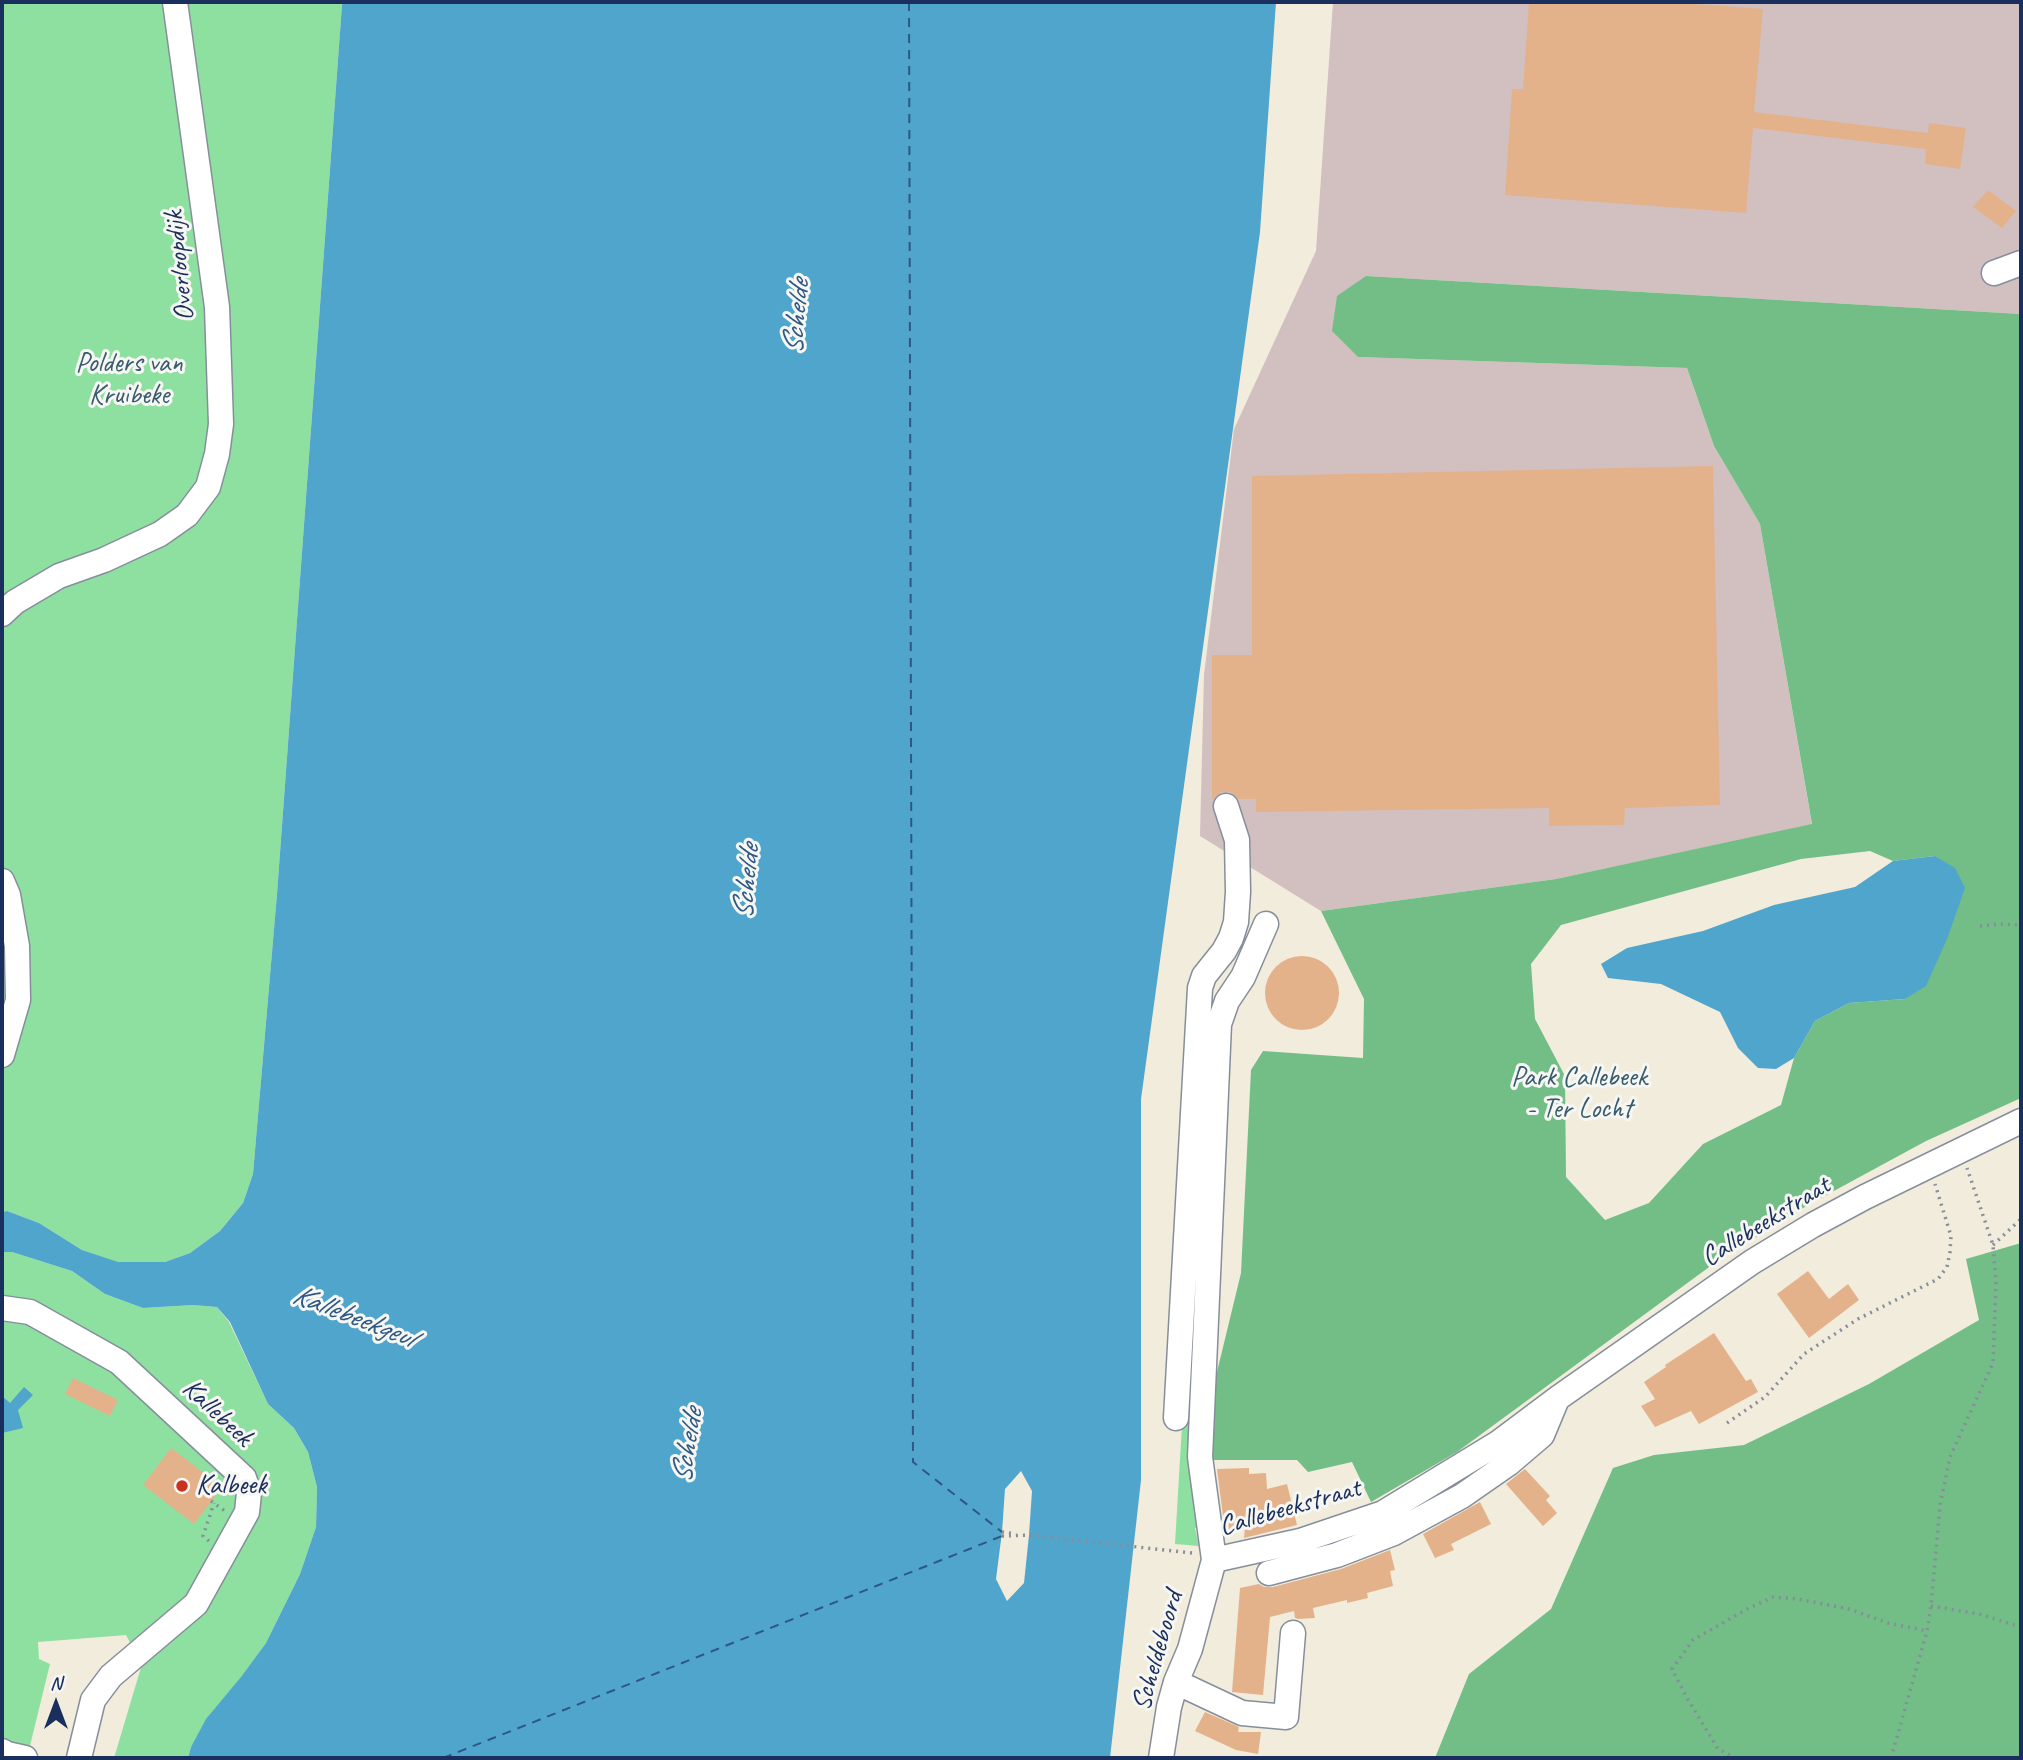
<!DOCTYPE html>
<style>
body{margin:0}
#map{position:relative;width:2023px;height:1760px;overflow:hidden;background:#f1ecdb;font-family:Caveat,sans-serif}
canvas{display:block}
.frame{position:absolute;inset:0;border:4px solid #1b2f5e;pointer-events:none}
.north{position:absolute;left:21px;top:1669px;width:70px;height:70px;-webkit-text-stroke:5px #f6f6f2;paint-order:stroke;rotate:0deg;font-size:19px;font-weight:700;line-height:28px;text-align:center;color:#1b2f5e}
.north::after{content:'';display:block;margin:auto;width:24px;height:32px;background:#1b2f5e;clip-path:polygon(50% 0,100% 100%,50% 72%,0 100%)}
</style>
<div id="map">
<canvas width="2023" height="1760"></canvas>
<div class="frame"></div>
<div class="north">N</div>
</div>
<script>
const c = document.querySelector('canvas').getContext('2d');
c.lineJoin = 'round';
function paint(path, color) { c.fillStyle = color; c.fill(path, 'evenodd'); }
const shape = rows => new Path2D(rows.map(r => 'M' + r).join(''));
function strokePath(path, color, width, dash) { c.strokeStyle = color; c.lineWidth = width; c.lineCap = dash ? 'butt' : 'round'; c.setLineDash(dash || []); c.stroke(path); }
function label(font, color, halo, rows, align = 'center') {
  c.font = font + ' Caveat,sans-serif'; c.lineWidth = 6; c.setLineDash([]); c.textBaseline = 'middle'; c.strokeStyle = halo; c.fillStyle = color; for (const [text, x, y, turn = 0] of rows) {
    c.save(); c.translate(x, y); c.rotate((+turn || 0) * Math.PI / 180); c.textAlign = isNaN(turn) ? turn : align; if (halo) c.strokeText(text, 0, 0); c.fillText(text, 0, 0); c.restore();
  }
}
paint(shape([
 [1333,2,2021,2,2021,314,1366,276,1358,357,1687,368,1714,446,1760,524,1812,825,1556,879,1321,911,1200,836,1204,675,1234,429,1316,251]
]), '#d2bfc0');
paint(shape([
 [2,2,344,2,342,5,277,894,253,1174,243,1203,220,1231,190,1253,165,1262,118,1263,82,1250,39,1223,7,1211,2,1212],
 [2,1252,12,1252,72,1271,105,1294,143,1308,193,1305,217,1307,229,1322,268,1404,294,1428,308,1452,317,1487,316,1527,300,1574,266,1643,191,1747,188,1758,114,1758,145,1654,136,1654,126,1635,38,1642,39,1659,50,1664,27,1758,2,1758],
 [1190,1424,1199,1527,1195,1528,1199,1546,1175,1544,1182,1425]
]), '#8ee0a0');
paint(shape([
 [1366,276,2021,314,2021,1098,1926,1141,1808,1205,1716,1262,1457,1452,1371,1502,1352,1462,1308,1472,1297,1460,1207,1460,1209,1405,1241,1273,1251,1070,1263,1051,1363,1058,1364,999,1321,911,1556,879,1812,824,1760,524,1714,446,1687,368,1358,357,1332,331,1337,296],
 [1870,851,1893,861,1935,856,1905,999,1849,1003,1815,1021,1794,1058,1781,1105,1703,1144,1649,1203,1605,1220,1566,1177,1565,1076,1535,1019,1531,964,1561,925,1801,859],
 [2021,1243,2021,1758,1435,1758,1469,1674,1551,1609,1613,1468,1654,1455,1744,1445,1869,1384,1979,1320,1966,1259]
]), '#72be86');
paint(shape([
 [344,2,1276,2,1260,232,1141,1099,1141,1480,1110,1758,188,1758,191,1747,206,1719,241,1677,266,1643,300,1574,316,1527,317,1487,308,1452,294,1428,268,1404,230,1322,217,1307,193,1305,143,1308,105,1294,72,1271,12,1252,2,1252,2,1212,7,1211,39,1223,82,1250,118,1262,165,1262,190,1253,220,1231,243,1203,253,1174,277,894,342,5],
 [1935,856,1955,868,1965,888,1947,939,1926,986,1905,999,1849,1003,1815,1021,1794,1058,1776,1069,1758,1068,1738,1048,1720,1012,1661,984,1608,978,1601,964,1627,948,1703,931,1774,905,1855,887,1893,861],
 [24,1387,33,1395,18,1410,23,1428,2,1433,2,1396,10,1403]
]), '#50a5cc');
paint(shape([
 [1021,1471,1032,1491,1029,1535,1024,1583,1007,1601,996,1579,1002,1532,1005,1489]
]), '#f1ecdb');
strokePath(shape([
 [909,2,913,1462,1002,1532],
 [443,1758,1002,1536]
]), '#2e5884', 2, [9, 7]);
paint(shape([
 [1529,2,1668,2,1763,9,1754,112,1928,133,1929,123,1966,128,1960,169,1925,164,1926,149,1753,128,1746,213,1505,195,1512,89,1523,89],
 [1988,190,2016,211,2002,228,1973,207],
 [1713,466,1720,805,1625,808,1624,825,1549,826,1549,808,1256,812,1256,799,1239,799,1230,792,1221,792,1212,800,1212,655,1252,655,1252,476],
 '1265 993a37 37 0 1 1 74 0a37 37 0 1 1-74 0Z',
 [1808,1271,1829,1299,1848,1284,1859,1300,1809,1338,1777,1294],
 [1714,1333,1746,1381,1751,1379,1758,1392,1699,1424,1691,1411,1655,1427,1641,1406,1655,1399,1644,1382,1666,1367,1665,1365],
 [73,1378,118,1400,110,1416,65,1394],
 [171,1448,222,1487,194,1524,143,1485],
 [1249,1468,1249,1474,1266,1473,1267,1489,1287,1484,1297,1525,1244,1538,1245,1527,1225,1532,1217,1469],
 [1525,1469,1550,1496,1546,1500,1557,1513,1543,1526,1506,1484],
 [1480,1502,1491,1524,1451,1544,1454,1550,1435,1558,1423,1534],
 [1390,1550,1395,1570,1390,1571,1393,1586,1367,1593,1368,1598,1347,1603,1347,1600,1313,1608,1315,1618,1298,1619,1295,1618,1294,1611,1270,1617,1263,1695,1232,1692,1240,1588,1259,1584,1264,1587,1273,1587,1341,1569],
 [1205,1712,1239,1727,1238,1732,1261,1732,1258,1754,1236,1750,1195,1731]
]), '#e3b28b');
const minor = shape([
 [1994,273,2021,263],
 [2,614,15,602,59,576,104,560,160,534,187,515,208,487,217,454,221,424,217,307,175,2],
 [2,881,8,895,17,946,18,1000,2,1055],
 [2,1308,30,1312,119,1362,244,1478,249,1493,247,1512,196,1604,111,1676,93,1700,79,1758],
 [1176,1418,1200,988,1204,976,1224,951,1231,938,1236,922,1238,892,1237,840,1226,806],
 [1214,1560,1300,1541,1383,1513,1498,1443,1558,1398,1752,1262,1813,1225,1865,1197,2021,1121],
 [1269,1573,1337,1555,1394,1533,1462,1496,1508,1464,1542,1435,1557,1399],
 [1176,1682,1242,1713,1286,1717,1293,1633],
 [2,1751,7,1754,25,1758],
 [1161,1758,1169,1707,1176,1682,1190,1649,1214,1560,1200,1457,1219,1024,1227,1001,1243,977,1266,924]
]);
strokePath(minor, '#868e9c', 27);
strokePath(shape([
 [1980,926,1999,924,2021,925],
 [1993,1245,2021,1219],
 [1727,1423,1765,1397,1804,1354,1858,1319,1938,1279,1947,1267,1950,1252,1951,1236,1935,1184],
 [211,1501,225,1511],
 [1002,1532,1016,1534],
 [1002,1536,1029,1535,1192,1553],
 [209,1541,203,1536,214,1503],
 [1931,1606,1979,1614,2021,1627],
 [1736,1758,1718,1749,1687,1698,1672,1669,1693,1640,1747,1609,1773,1597,1798,1599,1849,1609,1888,1623,1927,1631],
 [1891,1758,1927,1631,1931,1606,1940,1505,1950,1457,1993,1363,1996,1283,1993,1245,1967,1168]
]), '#868e9c', 3.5, [2, 5]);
strokePath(minor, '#fff', 24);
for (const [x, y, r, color] of [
 [182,1486,7,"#c8321e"]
]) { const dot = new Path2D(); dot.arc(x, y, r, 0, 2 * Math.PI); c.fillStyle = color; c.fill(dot); strokePath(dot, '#f6f6f2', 2.5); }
label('28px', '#1b2f5e', '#f6f6f2', [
 ["Overloopdijk",180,266,-96],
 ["Callebeekstraat",1766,1222,-32],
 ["Kallebeek",217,1413,43],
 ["Callebeekstraat",1290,1508,-16],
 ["Scheldeboord",1158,1651,-74]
]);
label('28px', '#385b6e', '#f6f6f2', [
 ["Polders van",129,364],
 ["Kruibeke",129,396],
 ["Park Callebeek",1579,1078],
 ["- Ter Locht",1579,1110]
]);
label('28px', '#1b2f5e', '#f6f6f2', [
 ["Kalbeek",196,1486]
], 'left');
label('italic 30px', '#2e5884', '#f6f6f2', [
 ["Schelde",797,317,-85],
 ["Schelde",747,882,-85],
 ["Kallebeekgeul",353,1317,21],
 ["Schelde",688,1446,-81]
]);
</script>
